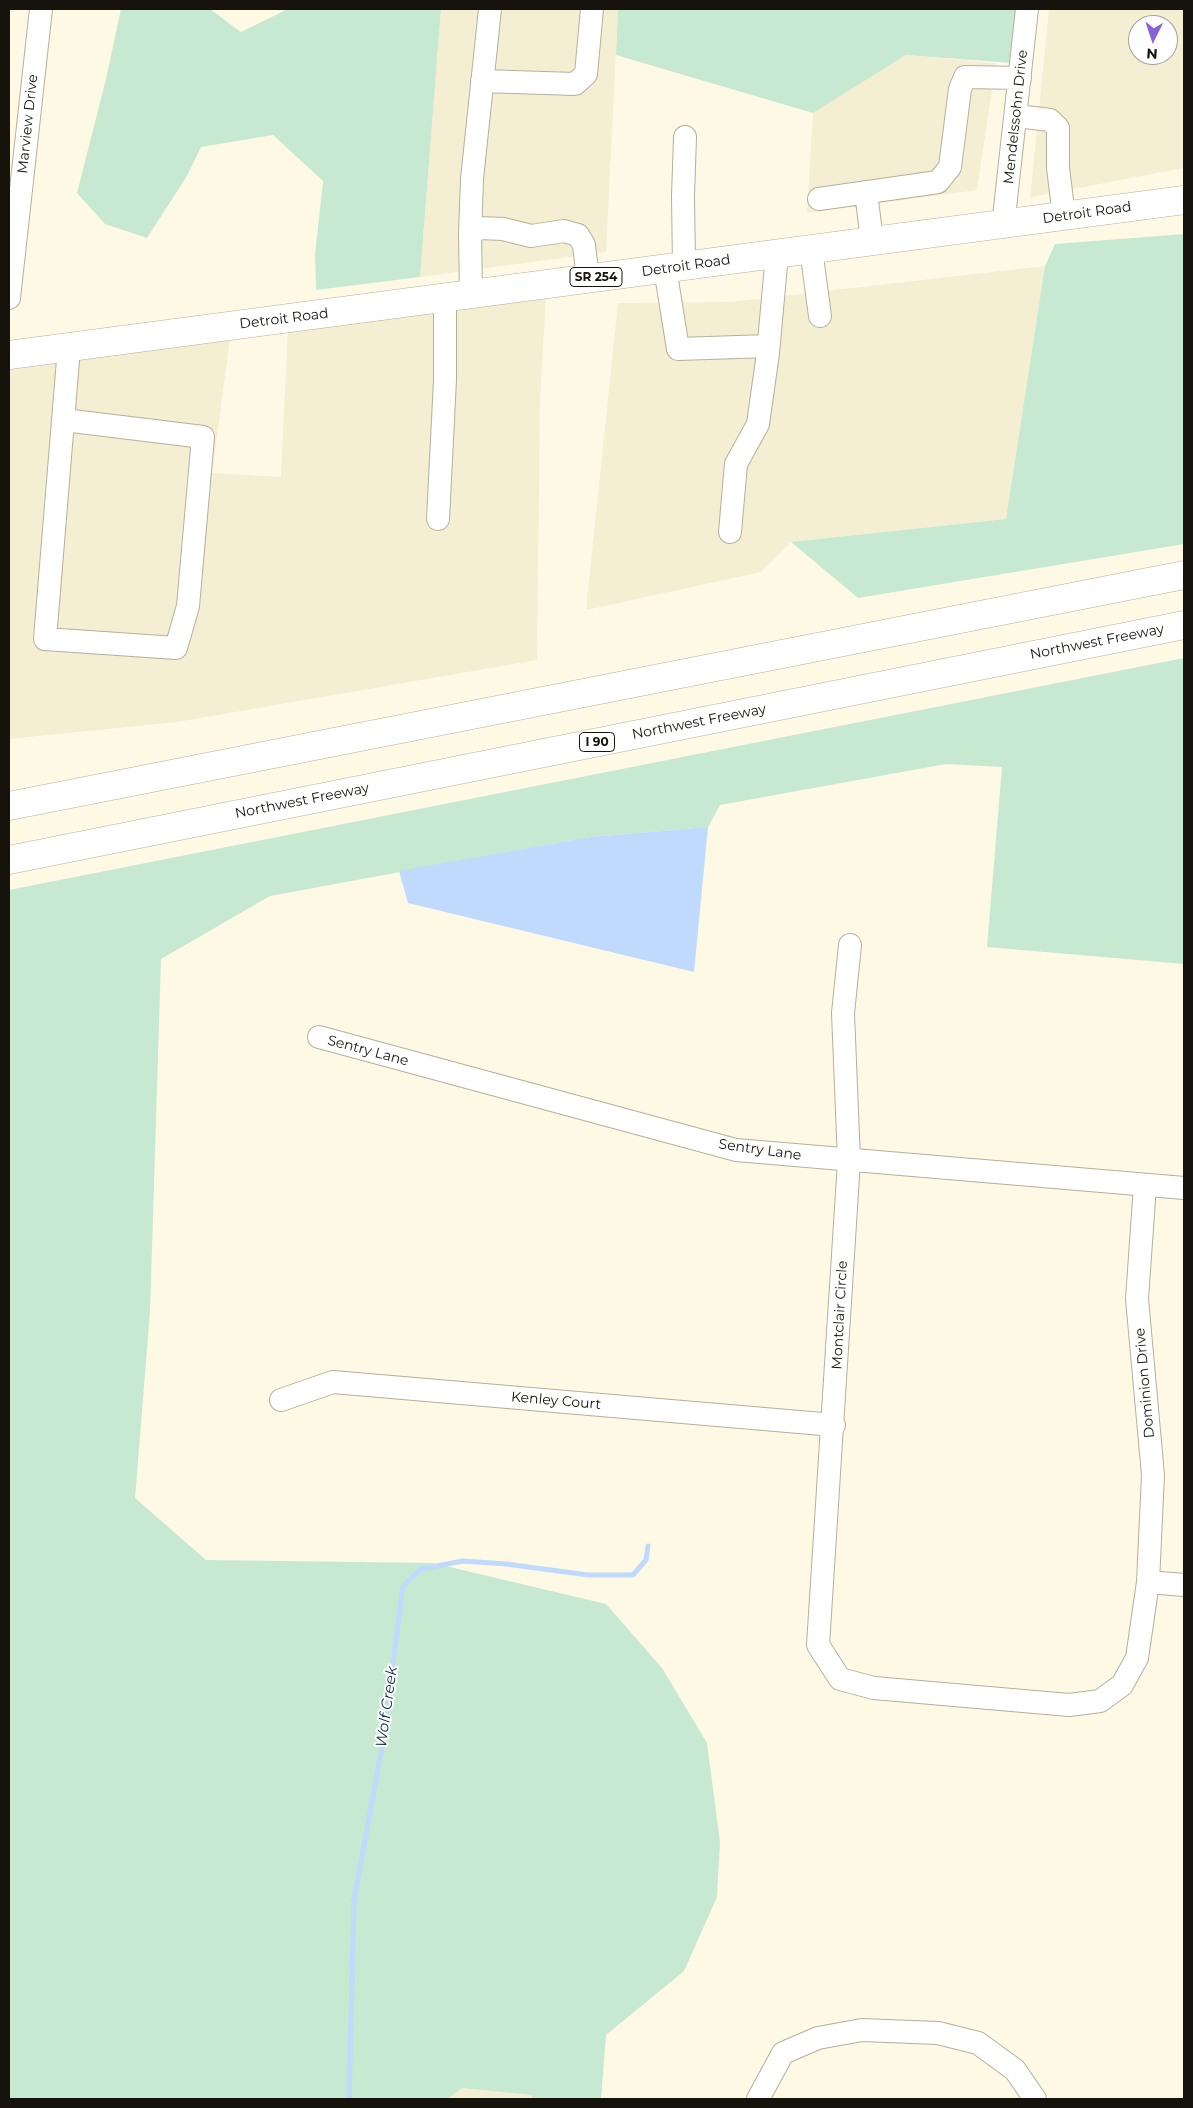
<!DOCTYPE html>
<style>
body{margin:0}
#map{position:relative;width:1193px;height:2108px;overflow:hidden;background:#fef9e5;font-family:Montserrat,sans-serif}
canvas{display:block}
.frame{position:absolute;inset:0;border:10px solid #15130c;pointer-events:none}
.north{position:absolute;left:1128px;top:15px;width:50px;height:50px;box-sizing:border-box;background:#fff;border:1px solid #a1a19e;border-radius:50%;rotate:184deg;font-size:14px;font-weight:700;line-height:20px;text-align:center;color:#15130c}
.north::after{content:'';display:block;margin:auto;width:18px;height:22px;background:#8860db;clip-path:polygon(50% 0,100% 100%,50% 72%,0 100%)}
</style>
<div id="map">
<canvas width="1193" height="2108"></canvas>
<div class="frame"></div>
<div class="north">N</div>
</div>
<script>
const c = document.querySelector('canvas').getContext('2d');
c.lineJoin = 'round';
function paint(path, color) { c.fillStyle = color; c.fill(path, 'evenodd'); }
const shape = rows => new Path2D(rows.map(r => 'M' + r).join(''));
function strokePath(path, color, width, dash) { c.strokeStyle = color; c.lineWidth = width; c.lineCap = dash ? 'butt' : 'round'; c.setLineDash(dash || []); c.stroke(path); }
function label(font, color, halo, rows, align = 'center') {
  c.font = font + ' Montserrat,sans-serif'; c.lineWidth = 4; c.setLineDash([]); c.textBaseline = 'middle'; c.strokeStyle = halo; c.fillStyle = color; for (const [text, x, y, turn = 0] of rows) {
    c.save(); c.translate(x, y); c.rotate((+turn || 0) * Math.PI / 180); c.textAlign = isNaN(turn) ? turn : align; if (halo) c.strokeText(text, 0, 0); c.fillText(text, 0, 0); c.restore();
  }
}
paint(shape([
 [441,9,618,9,606,252,420,277],
 [1049,9,1184,9,1184,168,1036,196,1030,199],
 [1138,25,1168,25,1168,55,1138,55],
 [906,55,996,63,977,190,807,213,813,113],
 [1045,266,1006,519,791,542,761,572,586,610,618,303,730,302],
 [546,296,540,399,537,660,177,722,9,739,9,367,230,339,212,473,281,477,288,328],
 [462,2088,532,2095,532,2099,447,2099]
]), '#f4eed2');
paint(shape([
 [121,9,210,9,241,32,288,9,441,9,420,277,316,290,315,255,323,181,273,135,201,147,187,176,147,238,105,224,77,193,106,79],
 [618,9,1016,9,1012,63,906,55,813,113,616,55],
 [1184,234,1184,544,858,598,791,542,1006,519,1045,266,1055,244],
 [1184,658,1184,964,987,947,1002,767,946,764,720,805,708,827,590,837,270,896,161,959,150,1312,135,1498,206,1560,433,1563,606,1604,662,1668,707,1743,720,1842,717,1897,684,1971,606,2035,601,2099,532,2099,532,2095,462,2088,447,2099,9,2099,9,890]
]), '#c7e8d1');
paint(shape([
 [708,827,694,972,408,903,399,871,590,837]
]), '#bfdafc');
strokePath(shape([
 [349,2099,354,1900,381,1753,403,1586,421,1569,463,1561,506,1564,588,1575,633,1575,646,1560,648,1546]
]), '#bfdafc', 5);
const minor = shape([
 [482,81,575,84,586,74,592,9],
 [1017,116,1050,120,1058,128,1058,168,1064,216],
 [866,192,872,241],
 [819,199,938,182,950,167,960,89,965,77,1020,78],
 [1003,226,1027,9],
 [470,234,472,179,490,9],
 [811,249,820,316],
 [684,266,683,196,685,137],
 [665,268,678,349,768,346],
 [471,294,470,234,480,228,503,229,531,236,564,231,578,235,584,245,588,279],
 [9,298,41,9],
 [64,420,203,437,188,606,176,648,45,639,69,348],
 [438,519,445,380,445,298],
 [730,532,736,464,758,424,768,353,777,254],
 [850,945,843,1013,849,1161,818,1645,840,1679,874,1688,1069,1705,1100,1701,1122,1685,1137,1658,1148,1582,1153,1475,1137,1299,1145,1185],
 [319,1037,736,1150,1184,1188],
 [281,1400,333,1382,834,1425],
 [1148,1582,1184,1585],
 [758,2099,783,2053,818,2038,862,2030,938,2033,978,2043,1015,2070,1035,2099]
]);
const major = shape([
 [9,355,1184,200]
]);
const highway = shape([
 [9,806,1184,575],
 [9,860,1184,625]
]);
strokePath(minor, '#b4b09c', 24);
strokePath(major, '#b4b09c', 29);
strokePath(highway, '#b4b09c', 29);
strokePath(minor, '#fff', 22);
strokePath(major, '#fff', 28);
strokePath(highway, '#fff', 28);
for (const [x, y, w] of [
 [596,277,52],
 [597,742,35]
]) { const box = new Path2D(); box.roundRect(x - w / 2, y - 9.5, w, 19, 4); c.fillStyle = '#fff'; c.fill(box); strokePath(box, '#15130c', 1); }
label('bold 12px', '#15130c', null, [
 ["SR 254",596,277],
 ["I 90",597,742]
]);
label('14px', '#15130c', '#fff', [
 ["Mendelssohn Drive",1016,117,-84],
 ["Marview Drive",28,124,-84],
 ["Detroit Road",1087,213,-8],
 ["Detroit Road",686,266,-8],
 ["Detroit Road",284,319,-7],
 ["Northwest Freeway",1097,642,-11],
 ["Northwest Freeway",699,722,-11],
 ["Northwest Freeway",302,801,-11],
 ["Sentry Lane",368,1051,15],
 ["Sentry Lane",760,1150,8],
 ["Montclair Circle",840,1315,-87],
 ["Dominion Drive",1145,1383,-95],
 ["Kenley Court",556,1401,5]
]);
label('italic 15px', '#092c52', '#fff', [
 ["Wolf Creek",387,1707,-82]
]);
</script>
